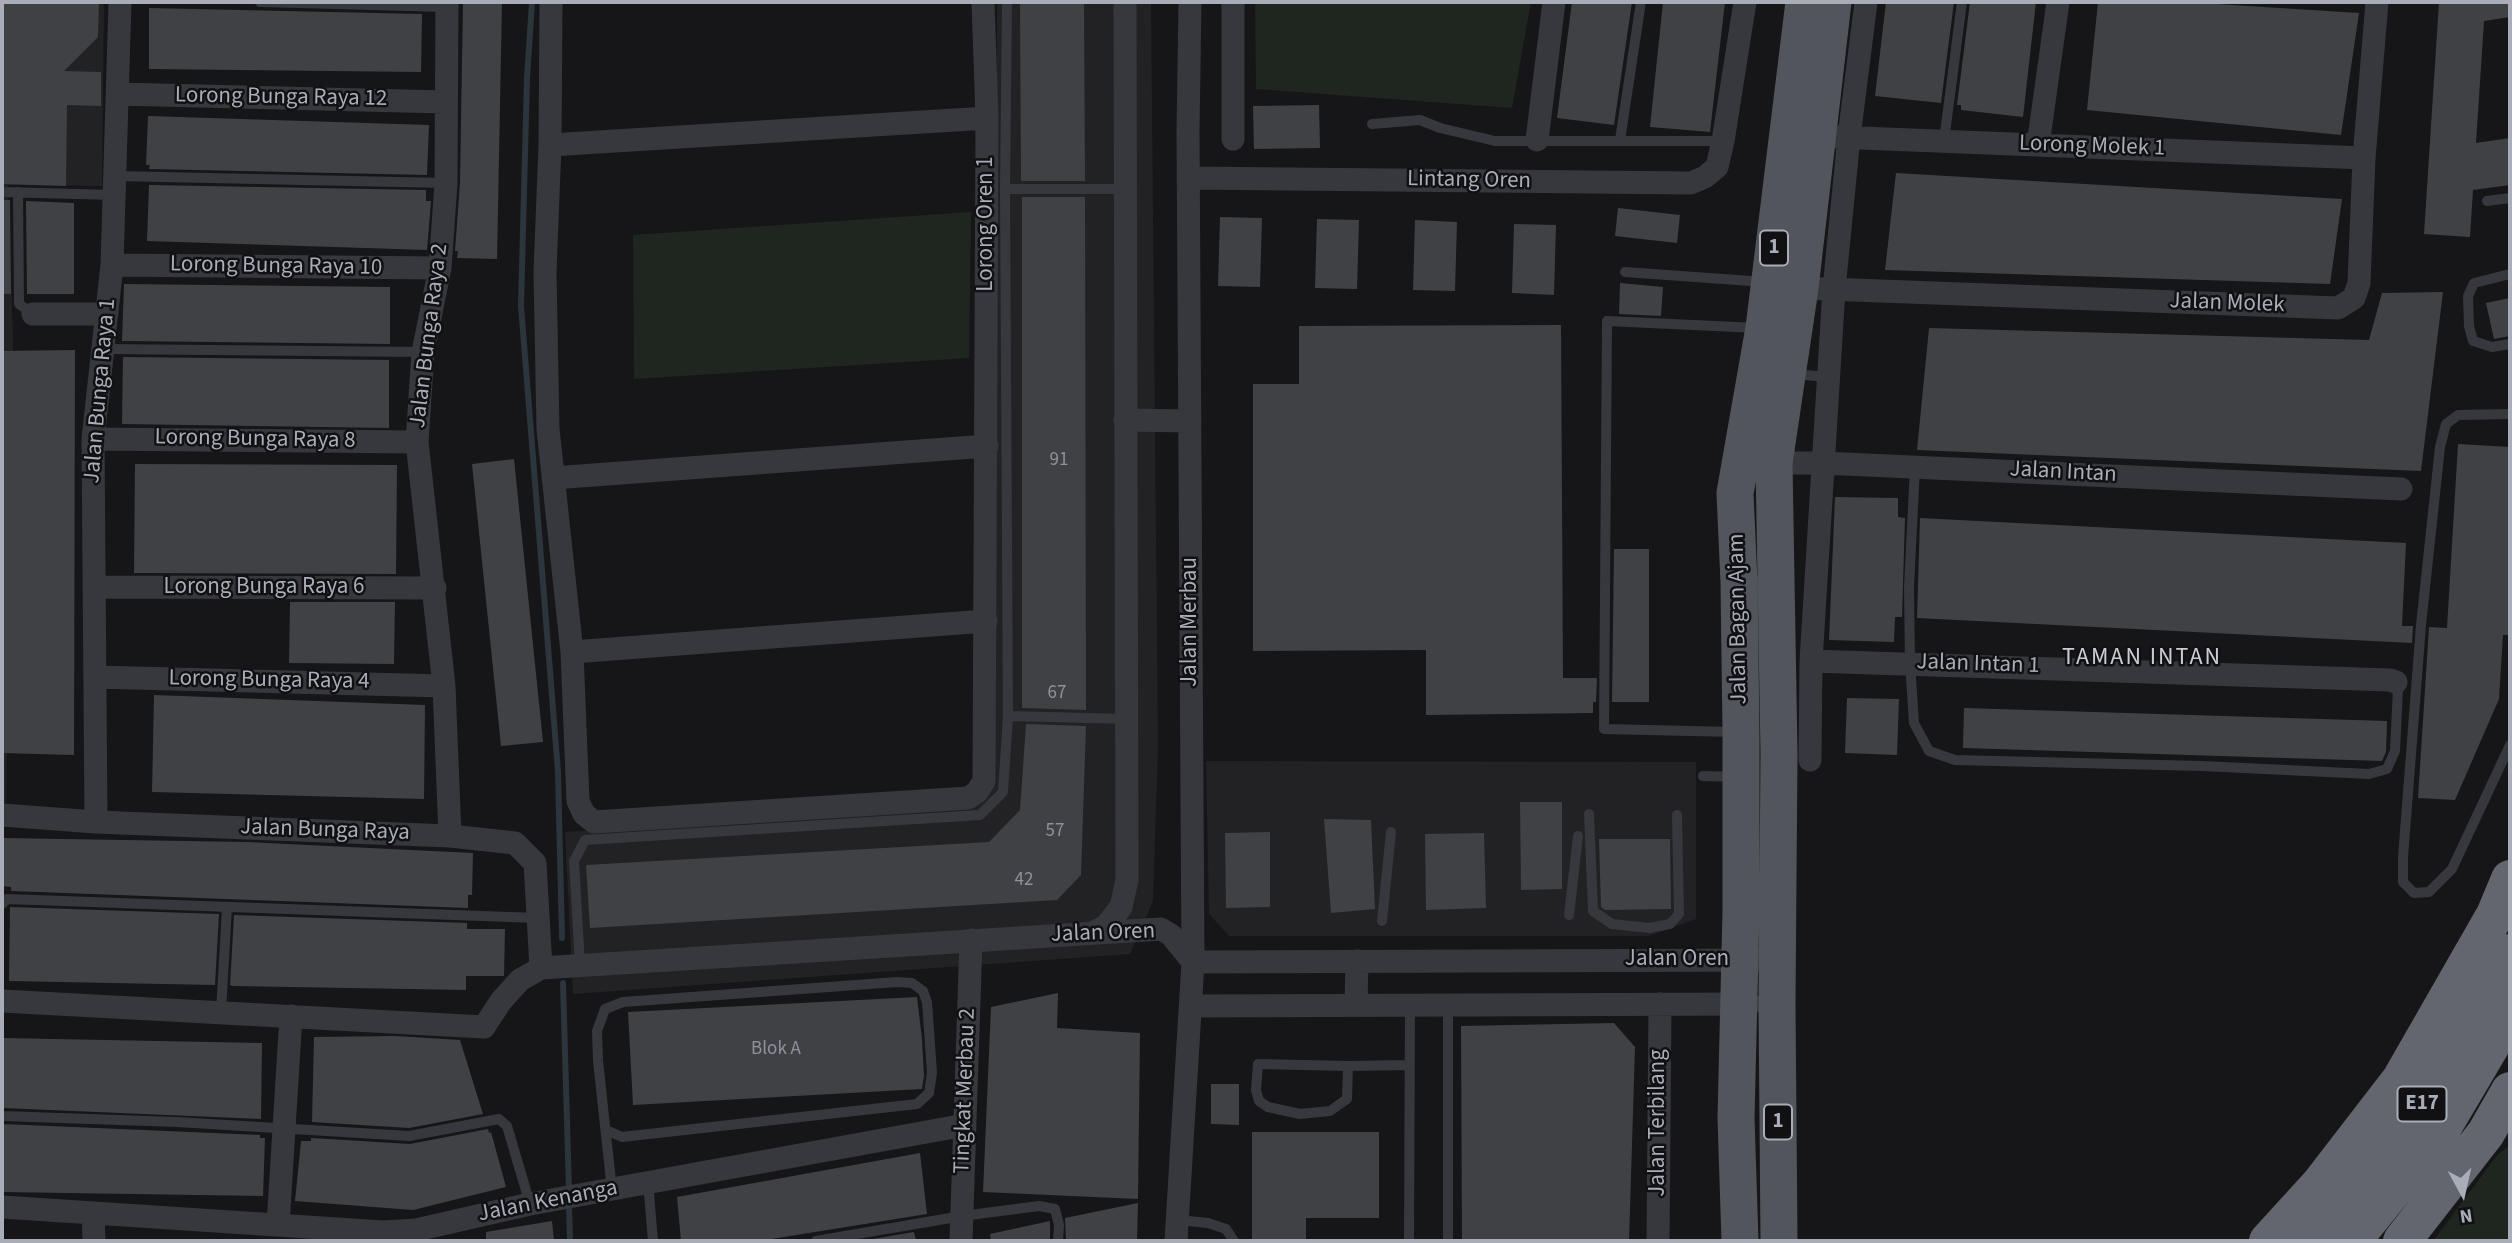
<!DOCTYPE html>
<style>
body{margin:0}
#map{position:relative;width:2512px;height:1243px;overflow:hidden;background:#161618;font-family:"Source Sans 3",sans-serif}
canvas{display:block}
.frame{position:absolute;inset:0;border:4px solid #a8adb8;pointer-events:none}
.north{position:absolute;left:2428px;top:1159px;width:70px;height:70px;-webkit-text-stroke:5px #111113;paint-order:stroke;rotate:172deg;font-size:19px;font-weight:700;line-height:28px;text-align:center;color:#a8adb8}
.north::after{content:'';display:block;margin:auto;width:24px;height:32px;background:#a8adb8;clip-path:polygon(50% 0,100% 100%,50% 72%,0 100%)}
</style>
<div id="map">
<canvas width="2512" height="1243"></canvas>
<div class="frame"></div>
<div class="north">N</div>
</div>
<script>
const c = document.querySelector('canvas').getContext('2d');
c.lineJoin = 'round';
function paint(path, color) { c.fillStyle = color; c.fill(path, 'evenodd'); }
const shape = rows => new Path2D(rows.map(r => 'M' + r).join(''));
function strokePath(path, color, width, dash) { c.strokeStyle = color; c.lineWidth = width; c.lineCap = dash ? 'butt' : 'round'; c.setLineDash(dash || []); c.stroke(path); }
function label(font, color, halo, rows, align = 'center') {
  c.font = font + ' "Source Sans 3",sans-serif'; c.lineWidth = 5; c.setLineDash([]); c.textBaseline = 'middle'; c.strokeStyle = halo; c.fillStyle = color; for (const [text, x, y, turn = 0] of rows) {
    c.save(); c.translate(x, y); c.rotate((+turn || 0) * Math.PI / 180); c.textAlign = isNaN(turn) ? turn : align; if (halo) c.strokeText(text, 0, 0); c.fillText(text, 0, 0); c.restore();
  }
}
paint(shape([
 [2,2,104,2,102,186,8,185,13,341,6,804,2,804],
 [997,2,1151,2,1158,747,1153,901,1130,954,573,994,565,832,973,803,994,778],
 [1206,761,1696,762,1696,919,1649,936,1229,936,1209,914]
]), '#222225');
paint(shape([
 [1255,2,1531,2,1512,108,1256,89],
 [971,212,969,358,634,379,633,235],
 [2510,1145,2510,1241,2433,1241,2498,1154]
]), '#1e261f');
strokePath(shape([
 [532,2,527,78,521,306,558,772,562,938],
 [563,983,569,1191],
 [569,1204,570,1241]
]), '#2c353c', 6);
paint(shape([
 [2,2,99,2,98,37,64,71,101,72,101,106,67,105,66,186,2,184],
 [463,2,502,2,497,259,457,258,458,251,455,251,460,183],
 [1020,2,1084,2,1085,181,1021,181],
 [1572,2,1632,2,1614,125,1557,118],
 [1663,2,1725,2,1710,132,1650,127],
 [1886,2,1954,2,1941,103,1875,96],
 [1970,2,2036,2,2023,117,1961,110,1961,105,1957,105],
 [2098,2,2185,2,2359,13,2341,135,2087,110],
 [2439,2,2510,2,2510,17,2484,21,2476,143,2510,138,2510,185,2473,190,2470,237,2424,234],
 [149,8,422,14,421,72,149,69],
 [1319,105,1320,148,1254,149,1253,106],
 [148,116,429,125,427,175,149,169,150,165,146,165],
 [1896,173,2342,199,2330,284,1885,270],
 [149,185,426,190,426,201,431,201,427,250,147,241],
 [1022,197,1085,197,1086,710,1022,708],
 [2,200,10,200,11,294,2,294],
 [26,201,74,203,74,294,27,294],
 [1618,208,1680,215,1677,243,1615,236],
 [1220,217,1262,218,1260,287,1218,286],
 [1317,219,1359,220,1357,289,1315,288],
 [1415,220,1457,222,1455,291,1413,290],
 [1514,224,1556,225,1554,295,1512,293],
 [1620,283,1663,287,1661,316,1619,314],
 [124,284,390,287,390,344,122,341],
 [2443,292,2421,471,1917,450,1929,328,2369,340,2382,293],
 [2510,298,2510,336,2494,339,2486,303],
 [1561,325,1563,678,1597,678,1596,702,1593,702,1593,713,1426,715,1426,650,1253,651,1253,384,1299,384,1299,326],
 [75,350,74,755,2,753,2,351],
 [123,357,389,360,389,428,122,424],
 [2458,444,2510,447,2510,635,2503,635,2499,699,2455,800,2418,798,2429,627,2447,628],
 [514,459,543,742,501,746,472,464],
 [135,464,397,465,396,574,134,573],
 [1835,497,1898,498,1898,517,1905,518,1902,617,1895,617,1894,642,1829,640],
 [1920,518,2406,543,2402,626,2413,626,2412,643,1917,618],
 [1614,549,1649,549,1649,702,1612,702],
 [290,602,395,602,394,664,289,663],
 [154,695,425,705,424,799,152,792],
 [1847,698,1899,699,1897,755,1845,753],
 [1964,708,2387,721,2386,752,2382,761,1963,748],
 [1026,724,1086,726,1081,875,1057,900,590,928,586,865,989,842,1020,810],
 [1520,802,1562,802,1562,889,1521,890],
 [1324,819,1371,820,1375,909,1331,913],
 [1270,832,1270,907,1226,908,1225,833],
 [1484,833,1486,908,1426,910,1425,834],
 [2,838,246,842,473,853,472,895,468,895,468,908,11,891,11,887,2,886],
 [1599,839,1670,839,1671,909,1605,910,1601,907],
 [10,907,219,914,215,985,9,981],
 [234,915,467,923,467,929,505,929,504,976,466,976,466,990,233,986,230,985],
 [1058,993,1057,1028,1140,1033,1138,1199,983,1192,991,1007],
 [917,997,922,1039,924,1076,922,1089,633,1105,628,1012],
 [1614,1023,1635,1047,1629,1241,1462,1241,1461,1026],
 [395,1036,460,1040,483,1114,409,1128,312,1122,314,1037],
 [2,1038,262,1043,261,1119,3,1108],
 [1211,1084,1239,1084,1239,1125,1211,1124],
 [3,1124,260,1135,260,1138,265,1138,263,1196,2,1192],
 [488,1129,489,1133,491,1132,506,1187,413,1210,295,1201,301,1141,311,1141,311,1138,410,1144],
 [1252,1132,1379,1132,1379,1218,1306,1218,1306,1241,1252,1241],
 [920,1153,927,1214,759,1241,681,1241,677,1197],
 [1138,1203,1137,1241,1066,1241,1065,1218],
 [552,1221,554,1241,486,1241,486,1232],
 [1050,1221,1050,1241,991,1241,990,1234],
 [914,1232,916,1241,861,1241]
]), '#404145');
strokePath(shape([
 [260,2,447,7],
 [1372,124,1420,120,1440,128,1495,141,1723,141],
 [1620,140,1641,2],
 [1944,141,1962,2],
 [115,176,446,183],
 [1005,189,1124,189],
 [2,192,115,195],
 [18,192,19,304,33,314],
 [2487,201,2510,198],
 [1625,272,1765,282],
 [2510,274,2474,283,2468,296,2469,326,2473,341,2492,347,2510,344],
 [103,349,423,352],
 [1792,374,1828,377],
 [2510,414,2458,415,2446,424,2440,447,2421,625,2403,857,2403,882,2414,893,2429,892,2452,869,2510,745],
 [1915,467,1909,587,1910,663,1914,723,1929,751,1955,760,2202,766,2369,774,2387,769,2395,751,2398,688,2396,682],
 [1008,716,1127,719],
 [1734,732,1604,729,1607,321,1758,328],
 [1703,776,1737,777],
 [1589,814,1593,911,1612,924,1649,928,1670,924,1679,914,1677,815],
 [2,904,7,899,538,918],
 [1569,915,1578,836],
 [1382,921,1391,832],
 [580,965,574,861,585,840,980,815,1003,792,1008,716,1005,189,1007,2],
 [1448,1004,1448,1241],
 [221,1012,227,907],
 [1258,1064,1348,1066,1347,1099,1330,1111,1300,1114,1268,1107,1259,1101,1256,1090,1258,1064],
 [1348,1066,1408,1065],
 [2,1116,177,1122,409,1136,499,1119,507,1126,530,1204],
 [606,1130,622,1137,917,1104,929,1093,932,1073,927,1002,923,991,912,983,897,982,623,1002,605,1009,597,1031,598,1061,612,1190],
 [648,1182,653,1241],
 [1178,1220,1208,1223,1226,1229,1234,1241],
 [816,1241,962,1216,1039,1206,1055,1209,1059,1225,1058,1241],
 [1409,1241,1410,1005]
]), '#37383d', 10);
strokePath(shape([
 [447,2,446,183,440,268,423,352,417,442,444,686,450,836],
 [551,2,550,145,545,272,548,429,572,652,578,801,584,814,594,822,968,798,977,792,984,781,987,118,983,2],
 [1233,2,1233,139],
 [118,94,445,102],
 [1836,137,2364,158],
 [1537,140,1554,2],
 [550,145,987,118],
 [2038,145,2058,2],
 [1189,178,1691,183,1705,177,1717,167,1723,141,1745,2],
 [112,265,440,268],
 [1800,288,2338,308,2354,298,2359,283,2364,158,2377,2],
 [33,314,107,314],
 [1125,420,1190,421],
 [93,439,417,442],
 [1764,471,1774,463,1822,463,2401,489],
 [553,478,987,446],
 [94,587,435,588],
 [572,652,986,621],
 [1811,661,2390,680,2396,682],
 [95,677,444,686],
 [1810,760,1811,661,1834,289,1849,137,1866,2],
 [2,815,96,822,450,836,515,843,535,863,541,968],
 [96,822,93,439,112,265,120,2],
 [1094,932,1106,926,1121,907,1127,880,1125,2],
 [2,1001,484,1027,501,1001,520,980,541,968,1161,929,1171,935,1193,962,1778,960],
 [1356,1005,1357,961],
 [1191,1006,1750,1004],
 [2,1207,383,1232,416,1230,530,1204,965,1125],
 [93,1213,94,1241],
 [278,1225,291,1016],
 [961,1241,971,940],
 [1176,1241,1193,962,1188,131,1190,2],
 [1658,1241,1660,1004]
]), '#37383d', 23);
strokePath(shape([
 [1740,1241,1736,1118,1741,911,1741,732,1739,582,1735,493,1764,328,1804,2],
 [1779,1241,1777,1004,1779,753,1774,463,1800,288,1833,2]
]), '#53555c', 37);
strokePath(shape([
 [2268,1241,2320,1184,2401,1079,2495,915,2510,879],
 [2314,1241,2335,1218,2409,1123,2484,1005,2510,953],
 [2352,1241,2438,1135,2510,1013],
 [2402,1241,2486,1133,2510,1091]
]), '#63666e', 38);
label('19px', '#8e929b', null, [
 ["91",1059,461],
 ["67",1057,694],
 ["57",1055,832],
 ["42",1024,881],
 ["Blok A",776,1050]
]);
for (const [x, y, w] of [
 [1774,248,28],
 [2422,1104,49],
 [1778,1122,28]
]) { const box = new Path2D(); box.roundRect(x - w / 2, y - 17.5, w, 35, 5); c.fillStyle = '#111113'; c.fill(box); strokePath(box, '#a8adb8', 2); }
label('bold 21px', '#a8adb8', null, [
 ["1",1774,248],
 ["E17",2422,1104],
 ["1",1778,1122]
]);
label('23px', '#a8adb8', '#111113', [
 ["Lorong Bunga Raya 12",281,98,1],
 ["Lorong Molek 1",2092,147,2],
 ["Lintang Oren",1469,181,1],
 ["Lorong Oren 1",987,224,-90],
 ["Lorong Bunga Raya 10",276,267,1],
 ["Jalan Molek",2227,304,2],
 ["Jalan Bunga Raya 2",430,336,-83],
 ["Jalan Bunga Raya 1",101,391,-85],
 ["Lorong Bunga Raya 8",255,440,1],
 ["Jalan Intan",2063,473,3],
 ["Lorong Bunga Raya 6",264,588],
 ["Jalan Bagan Ajam",1739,619,-91],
 ["Jalan Merbau",1191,622,-90],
 ["Jalan Intan 1",1978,665,2],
 ["Lorong Bunga Raya 4",269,681,1],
 ["Jalan Bunga Raya",325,831,2],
 ["Jalan Oren",1103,934,-2],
 ["Jalan Oren",1677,960],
 ["Tingkat Merbau 2",966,1091,-88],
 ["Jalan Terbilang",1659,1123,-90],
 ["Jalan Kenanga",548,1202,-11]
]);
c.letterSpacing = '2px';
label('24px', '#c9ccd4', '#111113', [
 ["TAMAN INTAN",2142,659]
]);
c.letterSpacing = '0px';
</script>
